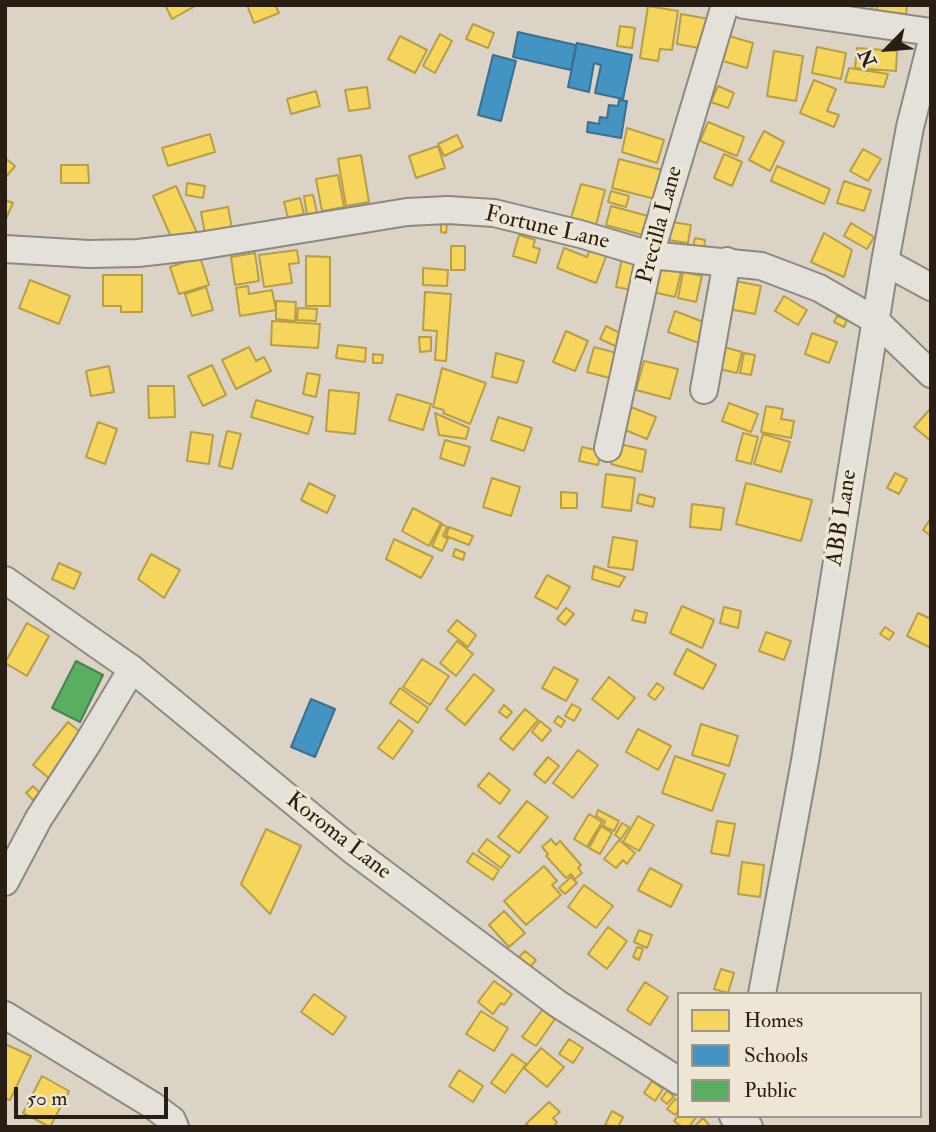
<!DOCTYPE html>
<style>
body{margin:0}
#map{position:relative;width:936px;height:1132px;overflow:hidden;background:#dbd4c6;font-family:"IM FELL Double Pica",serif}
canvas{display:block}
.frame{position:absolute;inset:0;border:7px solid #281e14;pointer-events:none}
.legend{position:absolute;left:677px;top:992px;width:245px;height:126px;box-sizing:border-box;background:#ede6d5;border:2px solid #9e9688;margin:0;padding:9px 12px;list-style:none;font-size:21px;color:#281e14}
.legend li{display:flex;align-items:center;gap:14px;height:35px}
.legend b{width:35px;border:2px solid #9e9688}
.north{position:absolute;left:852px;top:14px;width:70px;height:70px;-webkit-text-stroke:5px #ede6d5;paint-order:stroke;rotate:245deg;font-size:19px;font-weight:700;line-height:28px;text-align:center;color:#281e14}
.north::after{content:'';display:block;margin:auto;width:24px;height:32px;background:#281e14;clip-path:polygon(50% 0,100% 100%,50% 72%,0 100%)}
.scale{position:absolute;left:14px;top:1087px;width:154px;height:32px;box-sizing:border-box;border:4px solid #281e14;border-top:0;padding-left:9px;font-size:21px;line-height:24px;white-space:nowrap;color:#281e14;-webkit-text-stroke:5px #ede6d5;paint-order:stroke}
</style>
<div id="map">
<canvas width="936" height="1132"></canvas>
<div class="frame"></div>
<ul class="legend">
<li><b style="height:19px;background:#f6d55c"></b>Homes</li>
<li><b style="height:19px;background:#4393c3"></b>Schools</li>
<li><b style="height:19px;background:#5aae61"></b>Public</li>
</ul>
<div class="north">N</div>
<div class="scale">50 m</div>
</div>
<script>
const c = document.querySelector('canvas').getContext('2d');
c.lineJoin = 'round';
function paint(path, color) { c.fillStyle = color; c.fill(path, 'evenodd'); }
const shape = rows => new Path2D(rows.map(r => 'M' + r).join(''));
function strokePath(path, color, width, dash) { c.strokeStyle = color; c.lineWidth = width; c.lineCap = dash ? 'butt' : 'round'; c.setLineDash(dash || []); c.stroke(path); }
function label(font, color, halo, rows, align = 'center') {
  c.font = font + ' "IM FELL Double Pica",serif'; c.lineWidth = 7; c.setLineDash([]); c.textBaseline = 'middle'; c.strokeStyle = halo; c.fillStyle = color; for (const [text, x, y, turn = 0] of rows) {
    c.save(); c.translate(x, y); c.rotate((+turn || 0) * Math.PI / 180); c.textAlign = isNaN(turn) ? turn : align; if (halo) c.strokeText(text, 0, 0); c.fillText(text, 0, 0); c.restore();
  }
}
const homes = shape([
 [165,5,197,5,172,19,165,5],
 [247,5,275,5,279,13,254,23,247,5],
 [860,5,872,5,872,12,860,11,860,5],
 [877,5,907,5,906,14,876,11,877,5],
 [648,6,678,11,672,50,660,49,658,61,640,58,648,6],
 [681,14,709,19,704,49,677,44,681,14],
 [473,24,494,33,488,48,466,39,473,24],
 [620,26,635,28,632,48,617,46,620,26],
 [440,34,452,41,435,73,423,66,440,34],
 [400,36,427,50,415,73,388,59,400,36],
 [729,36,753,43,747,68,723,61,729,36],
 [817,47,846,53,841,79,812,73,817,47],
 [857,48,897,51,896,71,855,68,857,48],
 [774,51,803,56,796,101,767,96,774,51],
 [849,68,888,74,884,87,845,82,849,68],
 [814,80,836,89,827,111,839,115,834,127,800,113,814,80],
 [718,86,734,93,728,108,711,102,718,86],
 [367,87,370,108,349,111,345,90,367,87],
 [316,91,320,106,291,114,287,99,316,91],
 [708,122,744,137,737,156,700,141,708,122],
 [627,128,664,140,657,163,622,152,627,128],
 [764,131,784,142,770,171,749,160,764,131],
 [210,134,215,152,168,166,162,148,210,134],
 [457,135,463,147,444,156,438,144,457,135],
 [438,146,445,168,416,178,409,156,438,146],
 [863,149,881,159,868,181,850,171,863,149],
 [724,154,742,162,732,186,714,178,724,154],
 [361,155,369,202,346,206,338,159,361,155],
 [5,158,15,166,5,178,5,158],
 [619,159,662,170,655,199,612,188,619,159],
 [61,165,88,165,89,183,61,183,61,165],
 [777,166,830,189,824,204,771,181,777,166],
 [338,175,344,207,322,211,316,179,338,175],
 [844,181,871,190,864,211,837,203,844,181],
 [187,183,205,186,203,198,186,195,187,183],
 [581,184,605,190,596,225,571,218,581,184],
 [176,186,198,235,175,246,153,196,176,186],
 [611,191,629,196,626,207,608,202,611,191],
 [313,195,317,213,307,215,304,196,313,195],
 [300,198,304,214,288,218,284,202,300,198],
 [5,200,13,203,5,221,5,200],
 [611,206,648,216,643,235,606,225,611,206],
 [228,207,232,229,205,234,201,212,228,207],
 [672,222,691,225,688,243,669,240,672,222],
 [441,223,447,224,446,233,441,232,441,223],
 [851,223,874,237,867,249,844,236,851,223],
 [824,233,852,250,844,277,811,262,824,233],
 [519,235,535,240,533,247,540,249,536,263,513,256,519,235],
 [695,238,705,240,704,249,693,247,695,238],
 [451,246,465,246,465,270,451,270,451,246],
 [564,248,587,257,591,248,607,254,596,283,557,268,564,248],
 [297,250,299,263,289,264,292,283,264,287,259,255,297,250],
 [255,253,259,281,235,285,231,257,255,253],
 [306,256,330,257,330,306,306,306,306,256],
 [200,257,209,285,179,294,170,267,200,257],
 [622,258,643,262,638,291,616,287,622,258],
 [659,267,681,272,675,297,653,292,659,267],
 [423,268,448,270,447,286,423,285,423,268],
 [683,272,702,276,696,302,678,298,683,272],
 [103,275,142,275,142,312,121,312,121,306,103,306,103,275],
 [30,280,70,296,59,324,19,308,30,280],
 [735,281,761,286,755,314,729,309,735,281],
 [248,286,249,294,272,290,276,310,240,316,236,288,248,286],
 [206,287,213,310,192,316,185,294,206,287],
 [425,292,451,294,446,361,435,360,437,331,423,330,425,292],
 [784,296,807,310,798,325,775,311,784,296],
 [276,301,296,302,295,321,276,319,276,301],
 [298,308,317,309,316,321,297,320,298,308],
 [675,311,706,323,699,343,668,332,675,311],
 [837,316,847,320,844,327,834,322,837,316],
 [272,321,320,324,318,348,271,345,272,321],
 [606,326,628,337,622,349,600,339,606,326],
 [566,331,588,341,575,371,553,362,566,331],
 [812,333,837,342,829,363,805,354,812,333],
 [419,337,431,337,431,351,420,352,419,337],
 [338,345,366,348,365,362,336,358,338,345],
 [249,347,256,361,264,357,271,371,236,389,222,360,249,347],
 [594,347,624,355,617,380,587,372,594,347],
 [724,347,742,352,737,373,719,369,724,347],
 [496,353,524,361,517,383,492,377,496,353],
 [744,353,755,355,751,375,740,373,744,353],
 [373,354,383,355,382,363,373,363,373,354],
 [644,361,678,369,670,399,636,390,644,361],
 [212,365,226,395,203,406,188,376,212,365],
 [109,366,114,392,91,396,86,371,109,366],
 [442,368,486,383,470,424,443,413,444,410,433,407,442,368],
 [307,373,320,375,316,397,303,394,307,373],
 [148,386,174,386,175,417,149,418,148,386],
 [329,390,359,393,355,434,326,431,329,390],
 [397,394,431,404,423,430,389,420,397,394],
 [256,400,313,417,308,434,251,417,256,400],
 [729,403,758,414,751,432,722,421,729,403],
 [766,406,783,409,781,419,794,421,791,438,761,432,766,406],
 [631,407,656,417,647,439,623,429,631,407],
 [931,408,931,441,914,427,931,408],
 [435,413,469,428,466,439,439,435,435,413],
 [498,417,532,428,524,451,491,440,498,417],
 [98,422,117,429,105,464,86,457,98,422],
 [227,431,241,434,232,469,219,466,227,431],
 [191,432,213,435,209,464,187,461,191,432],
 [743,433,758,437,751,464,736,460,743,433],
 [763,434,790,442,781,472,754,464,763,434],
 [445,440,470,447,464,466,440,458,445,440],
 [615,443,646,450,642,472,611,464,615,443],
 [582,447,601,451,598,465,579,461,582,447],
 [895,473,907,479,899,494,887,488,895,473],
 [606,474,635,478,631,511,602,507,606,474],
 [492,478,520,487,511,516,483,507,492,478],
 [309,483,335,496,327,513,301,500,309,483],
 [746,483,812,500,801,541,736,524,746,483],
 [561,492,577,493,577,508,561,508,561,492],
 [639,494,655,498,653,507,637,503,639,494],
 [692,504,724,508,721,530,690,527,692,504],
 [413,508,441,523,429,546,402,531,413,508],
 [931,518,931,536,923,530,931,518],
 [442,524,447,527,443,536,448,539,442,551,432,546,442,524],
 [449,527,473,536,469,545,446,536,449,527],
 [613,537,637,541,633,570,608,567,613,537],
 [394,539,433,557,421,578,386,559,394,539],
 [455,549,465,553,463,560,453,556,455,549],
 [151,554,180,570,164,598,138,579,151,554],
 [59,563,81,573,74,589,52,579,59,563],
 [594,566,625,577,619,587,592,579,594,566],
 [547,575,570,587,557,609,535,597,547,575],
 [682,606,714,620,702,648,670,633,682,606],
 [724,607,741,611,738,628,720,623,724,607],
 [566,608,574,614,565,625,557,619,566,608],
 [635,610,647,613,645,623,632,620,635,610],
 [918,613,931,619,931,648,907,636,918,613],
 [457,620,476,635,468,647,448,631,457,620],
 [27,623,49,636,27,676,5,663,27,623],
 [885,627,894,633,889,640,880,634,885,627],
 [766,632,791,641,784,660,759,651,766,632],
 [457,641,473,654,456,676,440,663,457,641],
 [687,649,716,665,703,689,674,674,687,649],
 [422,659,449,676,430,705,403,687,422,659],
 [554,667,578,680,566,701,542,688,554,667],
 [474,674,494,690,465,725,446,709,474,674],
 [609,677,635,698,618,719,592,699,609,677],
 [657,683,664,688,655,700,648,695,657,683],
 [400,688,428,708,418,723,390,703,400,688],
 [572,704,581,709,574,721,565,716,572,704],
 [504,705,512,712,507,718,499,712,504,705],
 [525,709,538,720,513,750,500,739,525,709],
 [558,716,565,721,561,727,554,722,558,716],
 [399,720,413,731,393,759,378,748,399,720],
 [540,721,551,730,542,741,532,732,540,721],
 [68,722,85,736,50,779,33,765,68,722],
 [701,724,738,736,729,766,692,755,701,724],
 [638,729,671,746,658,770,626,752,638,729],
 [578,750,598,765,573,798,553,783,578,750],
 [675,756,725,774,712,811,662,793,675,756],
 [548,757,559,766,545,783,534,774,548,757],
 [489,773,510,790,500,804,478,786,489,773],
 [33,786,40,793,33,800,26,793,33,786],
 [527,801,548,817,519,853,498,837,527,801],
 [598,810,619,821,614,831,603,826,605,821,596,816,598,810],
 [589,814,602,822,587,847,574,839,589,814],
 [638,816,654,825,639,851,623,842,638,816],
 [717,821,735,824,729,856,711,853,717,821],
 [622,823,629,827,621,839,615,835,622,823],
 [601,826,612,833,600,854,589,848,601,826],
 [266,829,301,846,270,914,241,884,266,829],
 [487,839,510,856,501,868,478,851,487,839],
 [551,839,556,845,560,841,581,865,578,868,582,873,575,879,571,874,566,878,546,856,548,854,542,847,551,839],
 [619,840,635,853,627,864,623,860,616,868,604,859,619,840],
 [473,853,499,870,493,880,467,862,473,853],
 [742,862,764,865,760,897,738,894,742,862],
 [544,866,557,881,552,885,561,895,526,925,504,901,544,866],
 [650,868,682,885,671,907,638,890,650,868],
 [571,877,577,883,565,894,559,888,571,877],
 [584,885,613,906,596,928,568,907,584,885],
 [504,911,525,933,509,947,489,925,504,911],
 [608,927,627,941,607,969,588,954,608,927],
 [639,930,652,935,647,948,634,942,639,930],
 [637,947,643,949,639,960,633,957,637,947],
 [525,951,536,960,530,967,519,957,525,951],
 [721,969,734,973,728,993,714,989,721,969],
 [494,981,512,994,504,1005,501,1003,493,1014,478,1002,494,981],
 [645,982,668,997,650,1025,627,1010,645,982],
 [314,994,346,1017,333,1035,301,1012,314,994],
 [542,1010,555,1019,536,1046,522,1037,542,1010],
 [481,1011,508,1028,494,1051,466,1034,481,1011],
 [569,1039,583,1048,573,1063,559,1054,569,1039],
 [5,1044,31,1056,10,1100,5,1098,5,1044],
 [541,1048,564,1067,547,1087,524,1068,541,1048],
 [512,1054,526,1064,505,1093,491,1083,512,1054],
 [459,1070,483,1086,473,1102,449,1086,459,1070],
 [42,1076,69,1091,50,1127,23,1113,42,1076],
 [652,1081,663,1089,655,1101,644,1093,652,1081],
 [667,1091,674,1096,667,1104,661,1099,667,1091],
 [675,1099,679,1101,679,1110,675,1115,667,1109,675,1099],
 [549,1102,560,1112,553,1118,557,1122,553,1127,530,1127,526,1124,549,1102],
 [612,1111,623,1117,618,1127,605,1125,612,1111],
 [679,1115,679,1116,697,1116,689,1127,682,1127,674,1121,679,1115],
 [703,1118,711,1127,694,1127,703,1118]
]);
paint(homes, '#f6d55c');
strokePath(homes, '#b89e46', 2);
const schools = shape([
 [518,32,576,45,571,70,513,57,518,32],
 [577,43,632,55,623,99,595,93,601,65,594,63,589,92,568,87,577,43],
 [493,55,516,61,501,121,478,115,493,55],
 [619,100,627,101,621,138,587,132,588,122,599,124,600,117,607,118,609,105,618,106,619,100],
 [311,699,335,709,315,757,291,747,311,699]
]);
paint(schools, '#4393c3');
strokePath(schools, '#3b708e', 2);
const public = shape([
 [76,661,103,675,80,722,52,708,76,661]
]);
paint(public, '#5aae61');
strokePath(public, '#4b834a', 2);
const minor = shape([
 [744,5,931,32],
 [5,249,89,254,138,253,199,246,407,212,448,210,494,213,580,234,650,255,761,266,819,288,875,320,931,374],
 [885,262,931,287],
 [704,390,727,261],
 [608,448,650,255,725,5],
 [5,580,132,669,351,849,558,1004,679,1081],
 [5,882,39,818,86,746,132,669],
 [762,994,805,761,885,262,910,127,931,44],
 [5,1015,152,1105,172,1120,175,1127],
 [733,1116,749,1127]
]);
strokePath(minor, '#8e8980', 30);
strokePath(minor, '#e4e1da', 26);
label('23px', '#281e14', '#ede6d5', [
 ["Precilla Lane",661,225,-75],
 ["Fortune Lane",547,229,13],
 ["ABB Lane",843,518,-81],
 ["Koroma Lane",338,837,38]
]);
</script>
